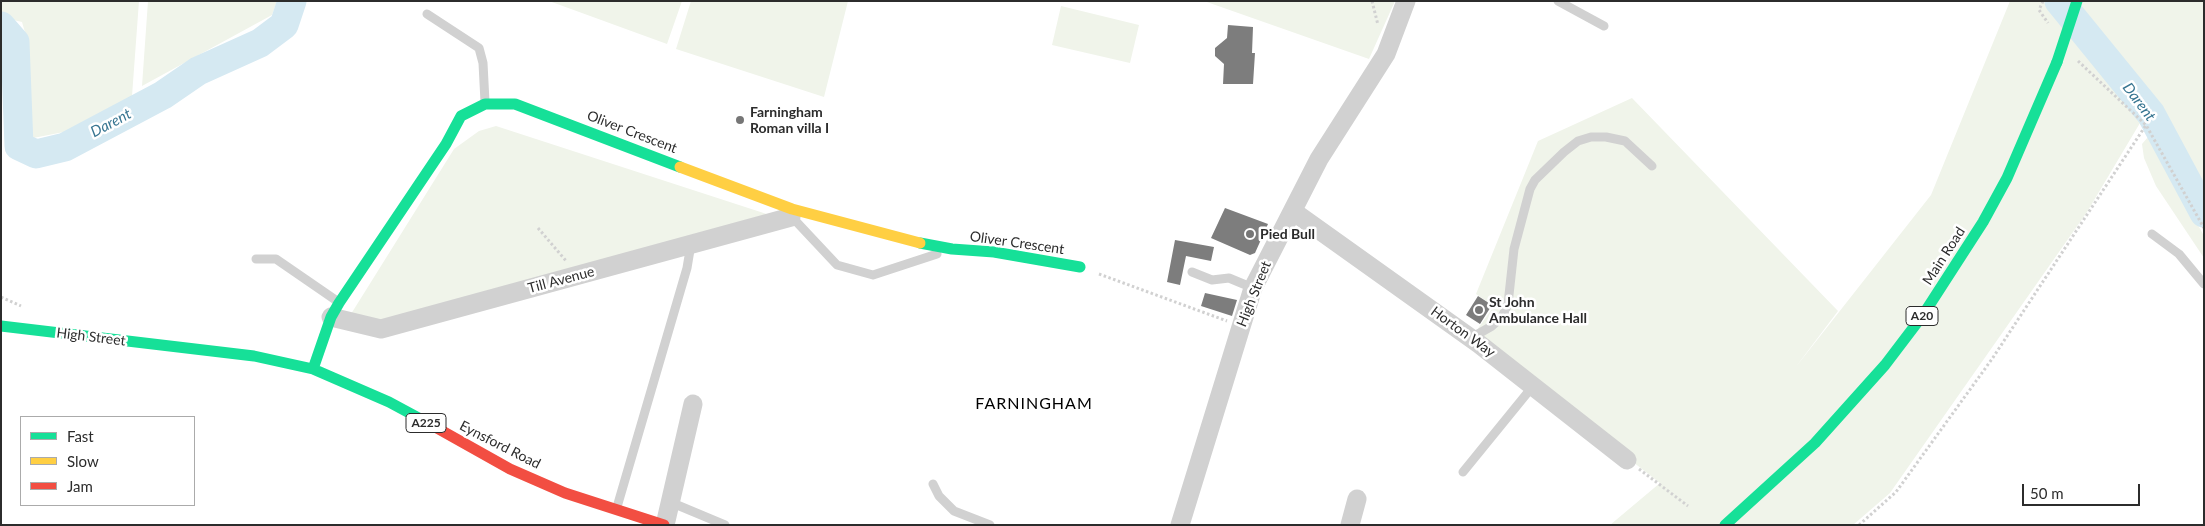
<!DOCTYPE html>
<style>
body{margin:0}
#map{position:relative;width:2205px;height:526px;overflow:hidden;background:#fff;font-family:Lato,sans-serif}
canvas{display:block}
.frame{position:absolute;inset:0;border:2px solid #2c2c2c;pointer-events:none}
.legend{position:absolute;left:20px;top:416px;width:175px;height:90px;box-sizing:border-box;background:#fff;border:1px solid #ababab;margin:0;padding:6px 9px;list-style:none;font-size:15px;color:#2c2c2c}
.legend li{display:flex;align-items:center;gap:10px;height:25px}
.legend b{width:25px;border:1px solid #ababab}
.scale{position:absolute;left:2022px;top:484px;width:118px;height:22px;box-sizing:border-box;border:2px solid #2c2c2c;border-top:0;padding-left:6px;font-size:15px;line-height:18px;white-space:nowrap;color:#2c2c2c;-webkit-text-stroke:4px #fff;paint-order:stroke}
</style>
<div id="map">
<canvas width="2205" height="526"></canvas>
<div class="frame"></div>
<ul class="legend">
<li><b style="height:6px;background:#16e098"></b>Fast</li>
<li><b style="height:6px;background:#ffcf43"></b>Slow</li>
<li><b style="height:6px;background:#f24e42"></b>Jam</li>
</ul>
<div class="scale">50 m</div>
</div>
<script>
const c = document.querySelector('canvas').getContext('2d');
c.lineJoin = 'round';
function paint(path, color) { c.fillStyle = color; c.fill(path, 'evenodd'); }
const shape = rows => new Path2D(rows.map(r => 'M' + r).join(''));
function strokePath(path, color, width, dash) { c.strokeStyle = color; c.lineWidth = width; c.lineCap = dash ? 'butt' : 'round'; c.setLineDash(dash || []); c.stroke(path); }
function label(font, color, halo, rows, align = 'center') {
  c.font = font + ' Lato,sans-serif'; c.lineWidth = 5; c.setLineDash([]); c.textBaseline = 'middle'; c.strokeStyle = halo; c.fillStyle = color; for (const [text, x, y, turn = 0] of rows) {
    c.save(); c.translate(x, y); c.rotate((+turn || 0) * Math.PI / 180); c.textAlign = isNaN(turn) ? turn : align; if (halo) c.strokeText(text, 0, 0); c.fillText(text, 0, 0); c.restore();
  }
}
paint(shape([
 [1,1,139,1,132,96,74,130,28,139,28,43,22,22,1,17],
 [148,1,277,1,272,15,142,86],
 [549,1,682,1,667,44],
 [691,1,848,1,824,97,676,49],
 [1204,1,1395,1,1369,59],
 [2010,1,2204,1,2204,190,2197,177,2175,177,2162,159,2204,236,2204,258,2156,186,2144,158,2142,144,2148,137,2140,123,2087,212,1890,493,1853,525,1610,525,1660,483,1472,337,1494,306,1476,294,1538,141,1632,98,1838,311,1795,368,1931,195],
 [1061,6,1139,25,1130,63,1052,45],
 [496,126,779,218,380,326,351,314,454,149,479,131]
]), '#f0f4ea');
strokePath(shape([
 [2059,1,2151,114,2204,213],
 [1,26,15,42,19,146,36,154,65,147,163,95,198,71,260,43,284,25,292,1]
]), '#d5e9f2', 29);
paint(shape([
 [1228,25,1253,27,1252,53,1255,53,1253,84,1223,84,1224,64,1215,56,1215,48,1227,38],
 [1225,208,1268,224,1255,253,1250,255,1211,238],
 [1175,240,1214,247,1211,261,1186,256,1180,285,1167,282],
 [1205,293,1237,300,1232,316,1201,306],
 [1478,296,1492,305,1480,324,1466,315]
]), '#7d7d7d');
strokePath(shape([
 [1372,1,1378,25],
 [2043,1,2039,10,2048,23],
 [2078,61,2146,125,2204,228],
 [538,228,567,262],
 [1099,274,1227,321],
 [1,297,21,306],
 [1639,469,1688,506],
 [1859,525,1896,492,1992,359,2146,125]
]), '#d1d1d1', 3, [2.5, 2.5]);
strokePath(shape([
 [1558,1,1604,26],
 [427,14,479,48,483,63,485,102],
 [791,216,837,265,873,275,937,254],
 [2152,234,2179,254,2204,284],
 [256,259,276,259,337,301],
 [1192,272,1212,280,1229,278,1253,288],
 [1471,338,1492,326,1502,317,1508,304,1514,249,1530,189,1535,180,1564,152,1578,141,1591,137,1606,137,1625,141,1652,166],
 [1463,472,1533,386],
 [933,484,939,496,954,511,990,525],
 [670,502,725,525],
 [617,507,687,268,691,244]
]), '#d1d1d1', 9);
strokePath(shape([
 [1294,212,1479,344,1627,460],
 [331,317,381,329,791,217],
 [665,525,693,404],
 [1180,525,1253,288,1319,159,1386,54,1406,1],
 [1350,525,1357,499]
]), '#d1d1d1', 19);
strokePath(shape([
 [920,243,952,249,994,252,1080,267],
 [1,326,254,356,313,369,389,402,428,423],
 [313,369,331,317,339,303,446,144,461,116,485,104,515,104,680,167],
 [1725,525,1815,443,1885,365,1923,315,1983,222,2007,178,2057,62]
]), '#16e098', 11);
strokePath(shape([
 [680,167,792,209,920,243]
]), '#ffcf43', 11);
strokePath(shape([
 [428,423,510,469,565,493,664,525]
]), '#f24e42', 11);
strokePath(shape([
 [2057,62,2077,1]
]), '#16e098', 11);
for (const [x, y, r, color] of [
 [740,120,5,"#767676"],
 [1250,234,5,"#767676"],
 [1479,310,5,"#767676"]
]) { const dot = new Path2D(); dot.arc(x, y, r, 0, 2 * Math.PI); c.fillStyle = color; c.fill(dot); strokePath(dot, '#fff', 2); }
for (const [x, y, w] of [
 [1922,316,32],
 [426,423,40]
]) { const box = new Path2D(); box.roundRect(x - w / 2, y - 9.5, w, 19, 4); c.fillStyle = '#fff'; c.fill(box); strokePath(box, '#2c2c2c', 1); }
label('bold 12px', '#2c2c2c', null, [
 ["A20",1922,316],
 ["A225",426,423]
]);
label('bold 14px', '#2c2c2c', '#fff', [
 ["Farningham",750,112],
 ["Roman villa I",750,128],
 ["Pied Bull",1260,234],
 ["St John",1489,302],
 ["Ambulance Hall",1489,318]
], 'left');
label('14px', '#2c2c2c', '#fff', [
 ["Oliver Crescent",632,132,21],
 ["Oliver Crescent",1017,243,8],
 ["Main Road",1944,256,-57],
 ["Till Avenue",561,280,-15],
 ["High Street",1254,294,-68],
 ["Horton Way",1463,332,36],
 ["High Street",91,337,7],
 ["Eynsford Road",500,445,27]
]);
label('italic 15px', '#377591', '#fff', [
 ["Darent",2139,102,53],
 ["Darent",111,123,-28]
]);
c.letterSpacing = '1px';
label('16px', '#000', '#fff', [
 ["FARNINGHAM",1034,404]
]);
c.letterSpacing = '0px';
</script>
